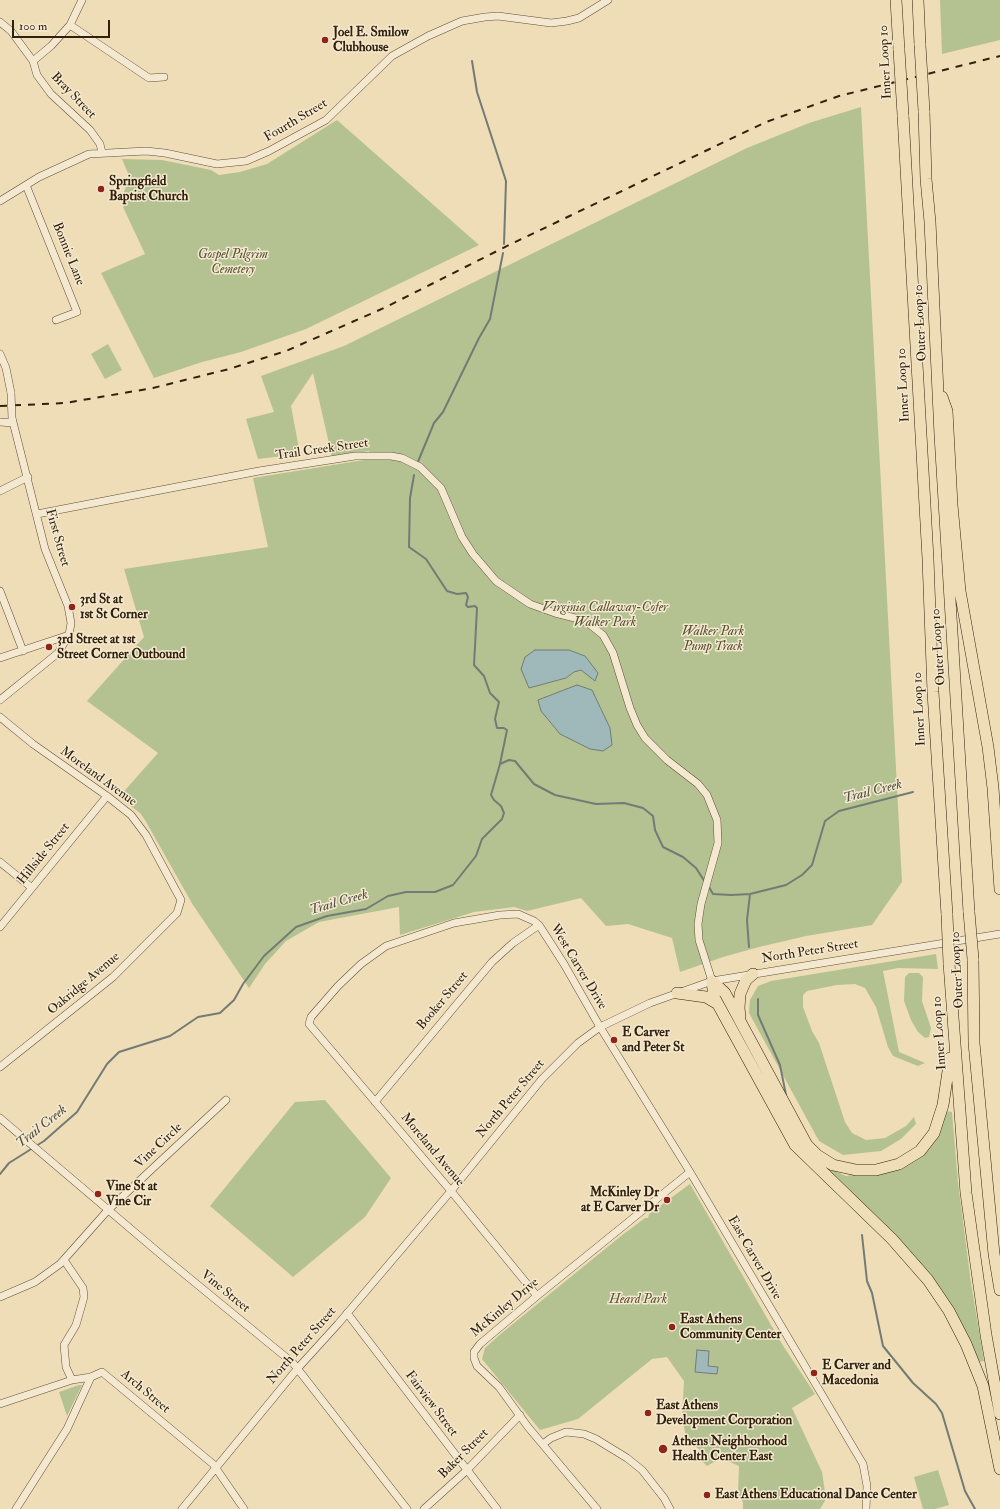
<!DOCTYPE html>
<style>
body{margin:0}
#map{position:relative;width:1000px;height:1509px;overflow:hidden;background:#eeddb7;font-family:"IM FELL Double Pica",serif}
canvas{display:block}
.scale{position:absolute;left:12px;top:20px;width:98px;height:18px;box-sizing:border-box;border:2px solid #31210c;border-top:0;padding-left:5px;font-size:12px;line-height:14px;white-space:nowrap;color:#31210c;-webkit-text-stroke:3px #f4e9d0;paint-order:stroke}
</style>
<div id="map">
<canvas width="1000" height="1509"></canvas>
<div class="scale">100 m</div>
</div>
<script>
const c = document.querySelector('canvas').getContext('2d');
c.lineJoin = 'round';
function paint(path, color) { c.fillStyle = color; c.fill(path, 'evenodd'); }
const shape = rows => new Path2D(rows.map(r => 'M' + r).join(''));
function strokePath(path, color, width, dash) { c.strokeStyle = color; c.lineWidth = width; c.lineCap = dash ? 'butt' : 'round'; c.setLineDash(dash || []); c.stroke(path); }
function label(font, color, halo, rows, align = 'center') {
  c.font = font + ' "IM FELL Double Pica",serif'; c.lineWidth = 3; c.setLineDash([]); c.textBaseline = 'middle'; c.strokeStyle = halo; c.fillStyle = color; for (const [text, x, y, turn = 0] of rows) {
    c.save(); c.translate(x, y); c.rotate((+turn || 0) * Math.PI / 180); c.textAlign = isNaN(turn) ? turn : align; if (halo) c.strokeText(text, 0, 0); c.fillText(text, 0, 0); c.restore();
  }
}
paint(shape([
 [940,0,1000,0,1000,40,942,54],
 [861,107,902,882,872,925,806,936,759,947,723,957,680,972,672,938,628,924,606,926,581,898,527,911,514,907,474,912,400,935,399,907,319,922,286,941,265,964,249,988,193,905,145,820,140,813,119,797,158,753,87,701,144,637,124,569,268,547,253,478,370,459,369,451,332,457,313,373,291,406,300,454,258,459,246,419,274,412,261,376,344,346,747,148,809,123],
 [337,120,479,245,306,329,241,352,202,362,154,378,101,273,145,254,123,207,127,202,123,194,130,178,122,159,162,160,211,170,219,175,240,172,267,164],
 [108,344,122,370,105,379,91,354],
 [936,954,938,969,898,968,883,971,899,1052,925,1063,918,1066,893,1056,888,1047,876,1007,865,988,855,984,837,985,807,991,803,995,803,1007,812,1031,819,1043,845,1122,852,1133,866,1140,885,1138,906,1126,914,1117,916,1124,901,1139,881,1151,843,1155,819,1141,749,1013,750,1000,758,986,771,981],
 [909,973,919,973,923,977,922,1001,931,1028,929,1037,925,1038,918,1032,911,1020,904,1001,905,977],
 [325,1100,391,1178,365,1217,293,1277,210,1206,295,1102],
 [945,1111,952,1112,958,1183,971,1283,984,1361,978,1362,953,1310,821,1165,846,1176,907,1165],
 [690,1184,782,1344,815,1394,792,1408,822,1472,826,1499,820,1509,743,1509,743,1502,738,1494,739,1466,721,1458,707,1466,700,1459,699,1449,687,1441,682,1418,684,1381,667,1357,652,1359,578,1419,540,1430,482,1359,485,1348,503,1332,621,1236,645,1218,648,1218,649,1214],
 [79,1385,82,1385,67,1416,59,1392],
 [938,1470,949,1505,935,1509,923,1509,914,1477]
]), '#b4c292');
const water = shape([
 [535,650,569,650,585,656,598,673,595,681,581,670,574,672,566,678,529,688,521,669,525,657,535,650],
 [577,685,592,690,610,728,612,745,603,751,590,749,560,734,541,711,538,700,577,685],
 [697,1350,709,1351,708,1366,718,1367,717,1374,695,1372,697,1350]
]);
paint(water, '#9fb8ba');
strokePath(water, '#737c74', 1);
strokePath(shape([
 [472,61,477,92,506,181,504,244],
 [417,464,434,423,443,412,479,338,490,319,503,253],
 [500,764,509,760,515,761,534,784,555,795,596,804,624,803,643,808,653,816,655,830,663,847,683,857,696,868,705,882],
 [709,887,713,894,731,895,750,894,786,885,802,875,812,865,825,821,839,811,913,792],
 [749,947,747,920,750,894],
 [758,999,758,1015,780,1065,786,1095],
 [0,1174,9,1163,44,1141,77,1112,107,1064,119,1052,170,1036,198,1017,220,1013,234,1000,243,984,264,956,296,927,327,916,366,909,388,896,406,892,435,892,453,885,476,856,482,839,502,819,504,813,501,806,494,800,491,795,500,764,507,730,504,728,497,728,495,719,499,702,490,693,484,676,474,665,477,608,475,606,468,607,466,605,468,597,466,593,457,594,447,591,426,559,409,547,410,498,414,475],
 [862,1235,867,1281,872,1293,883,1346,913,1383,936,1404,942,1413,965,1491,975,1509]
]), '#737c74', 2);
const minor = shape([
 [82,0,70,25,51,46,33,61,37,75,51,94,90,130,100,144,102,153],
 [0,22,11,31,33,61],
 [70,25,149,78,164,77],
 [26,185,77,312,56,320],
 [0,201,39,177,89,154,146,151,165,153,217,164,246,161,269,151,326,120,392,56,428,36,462,21,485,17,498,16,551,23,567,21,579,18,608,0],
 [0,354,6,368,11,393],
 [0,422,13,423],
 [0,491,28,477],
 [37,514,259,471,355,456,391,456,402,458,420,467,441,488,462,537,473,554,496,581,530,604,555,613,579,619,588,623,603,635,613,653,630,708,637,725,645,738,667,760,698,784,707,795,717,820,718,843,701,904,698,924,699,940,712,981],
 [0,591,23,651],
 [0,658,69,635],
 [0,700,58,653,69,635,71,623,68,606,45,549,12,418],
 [0,717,33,744,107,796,131,815,146,835,181,900,177,913,113,977,0,1067],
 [0,862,32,888],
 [0,927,107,796],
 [375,1102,492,962,513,943,539,925],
 [0,1118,165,1258,293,1363,407,1509],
 [64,1260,83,1288,84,1297,76,1325,64,1345,66,1367,72,1380],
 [537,1296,451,1191,309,1024,311,1017,338,986,361,964,386,946,454,923,500,915,518,914,534,921,539,925,564,964,600,1027,690,1172,863,1464,867,1486,866,1509],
 [0,1297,35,1282,60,1264,108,1210,226,1100],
 [347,1313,497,1509],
 [0,1404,72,1380,91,1377,102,1372,213,1464,244,1509],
 [543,1444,551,1438,566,1432,584,1434,596,1439,627,1458,642,1470,664,1498,670,1509],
 [16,1509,67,1429,91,1377],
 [182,1509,298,1368,338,1324,451,1191,542,1079,578,1043,600,1027,650,1003,712,981,1000,934],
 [424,1509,466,1471,520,1415],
 [597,1509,528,1427,499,1387,477,1366,474,1358,474,1352,480,1344,537,1296,690,1172]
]);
const highway = shape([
 [896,0,899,50],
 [918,0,920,45],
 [924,111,926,179,930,222,940,435,969,912],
 [903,115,928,559,933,692,947,915],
 [942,397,947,411,952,505,960,591,988,747,993,788,1000,889],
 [973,959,974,1043,994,1254,1000,1290],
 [949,963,966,1193,986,1335,1000,1414],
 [712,981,714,997,795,1145,892,1239,928,1280,949,1311,966,1344,983,1386,1000,1469],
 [712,981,725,993,807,1145,817,1155,833,1165,856,1170,876,1170,899,1164,920,1151,934,1133,943,1105,950,1058],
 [677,993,706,997,718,1004],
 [740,1017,739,1008,740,994,746,980,753,974]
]);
strokePath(minor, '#605037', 8);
strokePath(highway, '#31210c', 12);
strokePath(minor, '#f4e9d0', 7);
strokePath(highway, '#eeddb7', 11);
strokePath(shape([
 [0,406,65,403,153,388,229,369,286,351,384,308,509,245,766,122,839,96,1000,56]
]), '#31210c', 2, [7, 7]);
const minorBridge = shape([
 [11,393,12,418]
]);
const highwayBridge = shape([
 [920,45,924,111],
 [899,50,903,115],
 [969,912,973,959],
 [947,915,949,963]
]);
strokePath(minorBridge, '#605037', 8, []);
strokePath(highwayBridge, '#31210c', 12, []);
strokePath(minorBridge, '#f4e9d0', 7);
strokePath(highwayBridge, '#eeddb7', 11);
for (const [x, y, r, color] of [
 [325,40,4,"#8f2418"],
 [101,189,4,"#8f2418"],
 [72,607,4,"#8f2418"],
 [49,647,4,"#8f2418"],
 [614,1040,4,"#8f2418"],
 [98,1194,4,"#8f2418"],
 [667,1200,4,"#8f2418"],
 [672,1327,4,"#8f2418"],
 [814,1373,4,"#8f2418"],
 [648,1413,4,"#8f2418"],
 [663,1449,5,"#8f2418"],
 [707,1495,4,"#8f2418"]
]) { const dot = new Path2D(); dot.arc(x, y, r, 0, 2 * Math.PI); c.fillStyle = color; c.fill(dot); strokePath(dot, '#f4e9d0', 1.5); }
label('bold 13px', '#31210c', '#f4e9d0', [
 ["Joel E. Smilow",333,33],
 ["Clubhouse",333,48],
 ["Springfield",109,182],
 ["Baptist Church",109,197],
 ["3rd St at",80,600],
 ["1st St Corner",80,615],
 ["3rd Street at 1st",57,640],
 ["Street Corner Outbound",57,655],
 ["E Carver",622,1033],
 ["and Peter St",622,1048],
 ["Vine St at",106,1187],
 ["Vine Cir",106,1202],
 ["McKinley Dr",659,1193,"right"],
 ["at E Carver Dr",659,1208,"right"],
 ["East Athens",680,1320],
 ["Community Center",680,1335],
 ["E Carver and",822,1366],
 ["Macedonia",822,1381],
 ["East Athens",656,1406],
 ["Development Corporation",656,1421],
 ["Athens Neighborhood",672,1442],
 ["Health Center East",672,1457],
 ["East Athens Educational Dance Center",715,1495]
], 'left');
label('13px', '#31210c', '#f4e9d0', [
 ["Inner Loop 10",886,62,-93],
 ["Bray Street",73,96,46],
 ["Fourth Street",296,121,-31],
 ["Bonnie Lane",68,254,68],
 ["Outer Loop 10",921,323,-93],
 ["Inner Loop 10",904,385,-93],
 ["Trail Creek Street",322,450,-8],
 ["First Street",57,538,74],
 ["Outer Loop 10",939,647,-94],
 ["Inner Loop 10",920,709,-93],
 ["Moreland Avenue",98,777,36],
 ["Hillside Street",44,854,-51],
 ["North Peter Street",810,952,-9],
 ["West Carver Drive",578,967,59],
 ["Outer Loop 10",958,970,-93],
 ["Oakridge Avenue",84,984,-40],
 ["Booker Street",443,1001,-50],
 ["Inner Loop 10",940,1033,-94],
 ["North Peter Street",511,1099,-50],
 ["Vine Circle",159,1146,-43],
 ["Moreland Avenue",432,1150,50],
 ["East Carver Drive",754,1258,60],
 ["Vine Street",225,1292,39],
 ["McKinley Drive",505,1308,-40],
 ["North Peter Street",302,1346,-49],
 ["Arch Street",145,1392,40],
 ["Fairview Street",431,1404,53],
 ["Baker Street",464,1454,-45]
]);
label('italic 13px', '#585134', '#f4e9d0', [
 ["Gospel Pilgrim",233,255],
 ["Cemetery",233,270],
 ["Virginia Callaway-Cofer",605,608],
 ["Walker Park",605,623],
 ["Walker Park",713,632],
 ["Pump Track",713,647],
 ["Heard Park",638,1300]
]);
label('italic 14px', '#524e40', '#f4e9d0', [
 ["Trail Creek",873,792,-14],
 ["Trail Creek",339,903,-16],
 ["Trail Creek",42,1127,-38]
]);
</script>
